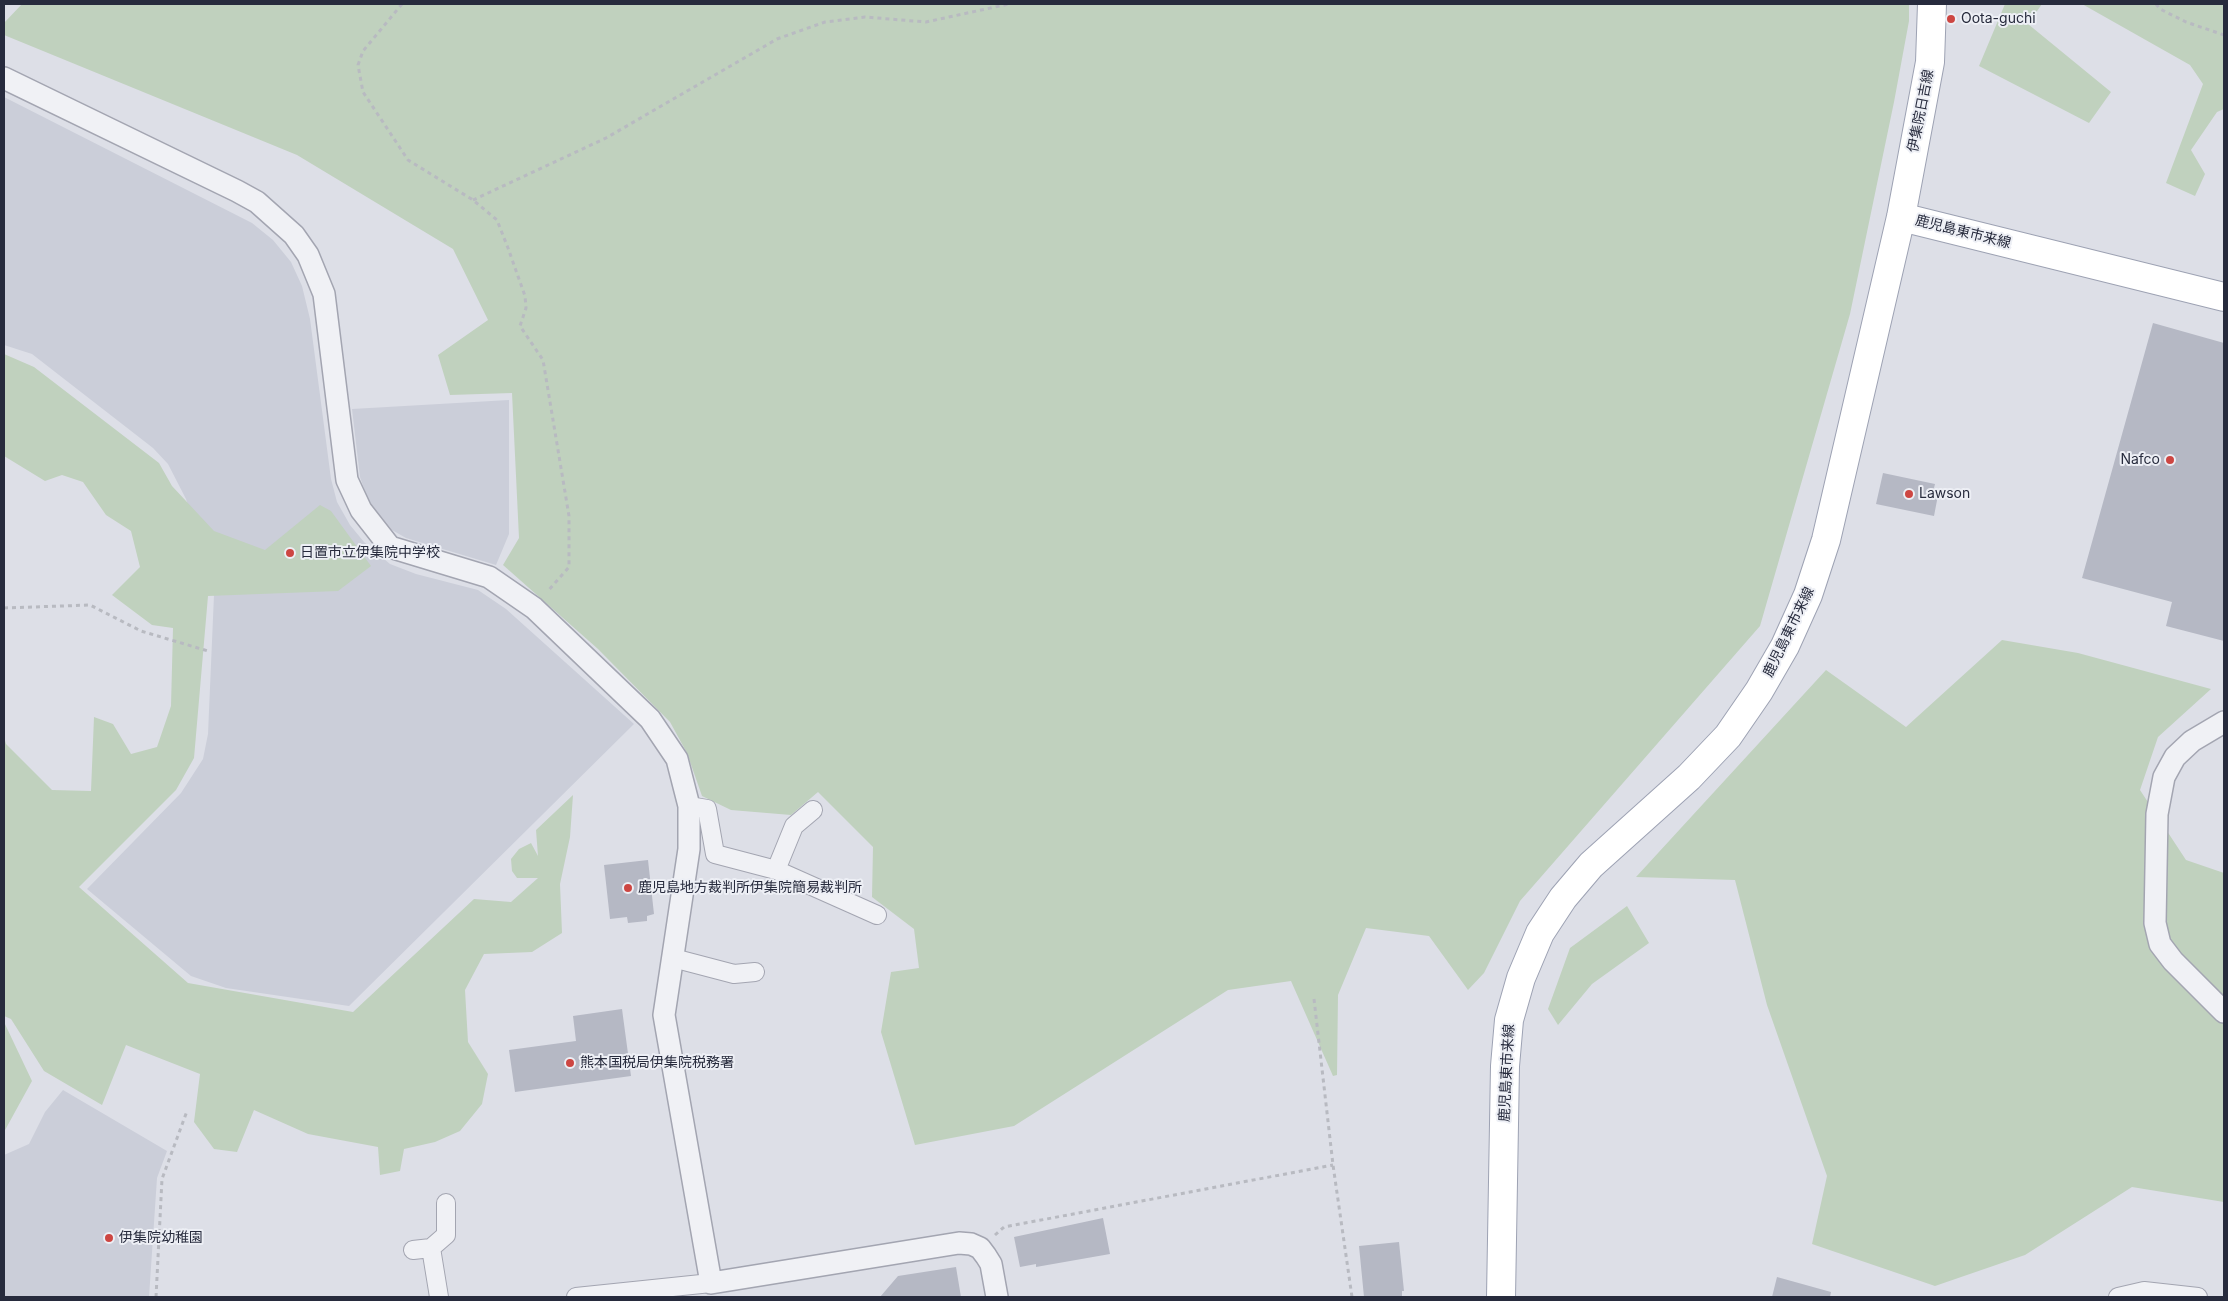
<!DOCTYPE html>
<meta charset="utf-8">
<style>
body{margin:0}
#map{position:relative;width:2228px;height:1301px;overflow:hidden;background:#dddfe7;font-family:Inter,sans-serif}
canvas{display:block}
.frame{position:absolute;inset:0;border:5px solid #272b3d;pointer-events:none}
</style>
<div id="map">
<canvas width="2228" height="1301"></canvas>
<div class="frame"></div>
</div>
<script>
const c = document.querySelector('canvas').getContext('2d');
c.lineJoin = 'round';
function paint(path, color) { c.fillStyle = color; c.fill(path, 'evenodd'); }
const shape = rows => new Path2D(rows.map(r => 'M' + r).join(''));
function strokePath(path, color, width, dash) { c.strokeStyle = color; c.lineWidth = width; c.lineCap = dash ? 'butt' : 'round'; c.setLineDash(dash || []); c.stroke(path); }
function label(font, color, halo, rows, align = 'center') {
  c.font = font + ' Inter,"Noto Sans JP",sans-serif'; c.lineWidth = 4; c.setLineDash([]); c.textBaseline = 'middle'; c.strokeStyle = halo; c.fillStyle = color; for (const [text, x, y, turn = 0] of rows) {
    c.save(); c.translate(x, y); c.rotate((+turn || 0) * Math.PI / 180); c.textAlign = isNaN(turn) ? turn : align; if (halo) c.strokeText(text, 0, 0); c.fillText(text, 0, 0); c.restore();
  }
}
paint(shape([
 [4,97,252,223,273,240,291,262,302,286,310,319,331,479,337,502,350,525,364,542,390,564,416,574,478,590,506,609,634,724,349,1006,226,988,191,976,87,889,181,793,203,759,208,734,214,595,186,499,168,464,153,448,32,354,4,345],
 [509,400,509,534,496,565,406,538,392,530,368,500,360,477,352,409],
 [63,1090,167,1151,157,1178,149,1297,4,1297,4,1155,29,1144,45,1112]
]), '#cbced9');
paint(shape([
 [22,4,1909,4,1909,21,1894,102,1850,314,1760,626,1520,901,1484,973,1468,990,1429,936,1366,928,1338,995,1337,1075,1333,1076,1291,981,1228,990,1014,1126,915,1145,881,1032,891,972,919,968,914,929,872,897,873,847,818,792,791,815,731,810,702,796,687,753,670,722,598,649,503,565,519,538,512,393,450,395,438,355,488,320,453,249,297,155,4,35,4,23],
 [2005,4,2042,4,2028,24,2111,92,2089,123,1979,66],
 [2082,4,2224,4,2224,109,2217,112,2191,150,2205,174,2195,196,2166,183,2203,84,2190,65],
 [4,354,34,367,159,463,172,486,214,531,265,550,320,505,331,511,371,566,338,591,208,596,194,758,176,790,79,887,188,983,353,1012,474,899,511,902,538,878,517,878,512,871,511,859,519,849,531,843,538,856,536,830,573,795,570,837,560,884,562,933,532,952,484,954,465,990,468,1042,488,1074,482,1104,460,1131,435,1142,404,1149,400,1171,380,1175,378,1147,308,1134,254,1110,237,1152,214,1149,194,1122,200,1074,126,1045,102,1105,44,1071,11,1019,4,1016,4,737,6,744,52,790,91,791,94,717,113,724,131,754,157,747,171,706,173,628,152,625,112,595,140,567,131,531,106,515,83,482,62,475,45,481,4,456],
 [2002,640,2078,653,2211,689,2158,737,2140,790,2186,860,2224,873,2224,1202,2132,1187,2025,1255,1935,1286,1812,1244,1827,1176,1767,1005,1735,880,1636,877,1826,670,1906,727],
 [1627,906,1649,943,1592,984,1558,1025,1548,1009,1570,948],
 [4,1022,32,1081,4,1132]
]), '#c0d1be');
paint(shape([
 [2153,323,2224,343,2224,641,2166,626,2172,602,2082,578],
 [1883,473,1935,484,1934,488,1939,490,1934,516,1876,504],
 [648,860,654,914,647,916,647,921,628,923,627,917,610,919,604,865],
 [622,1009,631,1076,515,1092,509,1050,576,1041,573,1016],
 [1103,1218,1110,1254,1036,1267,1036,1264,1020,1267,1014,1237],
 [1399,1242,1404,1291,1402,1291,1402,1297,1364,1297,1359,1246],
 [956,1267,961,1297,880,1297,898,1276],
 [1777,1277,1831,1292,1830,1297,1772,1297]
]), '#b5b8c4');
const minor = shape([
 [689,806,707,809,715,854,776,870,877,915],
 [776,870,794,826,813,810],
 [673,958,734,974,755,972],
 [413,1250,431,1248],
 [439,1297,431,1248,446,1235,446,1203],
 [576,1297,711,1283],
 [2118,1297,2144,1291,2198,1297]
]);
const tertiary = shape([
 [4,78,237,191,257,202,294,235,308,255,324,294,347,480,361,510,390,547,489,577,534,608,650,719,677,759,689,806,689,849,664,1015,711,1283,959,1243,971,1244,980,1248,986,1256,991,1264,997,1297],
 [2224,722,2192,741,2175,757,2164,777,2157,814,2155,923,2160,944,2173,961,2224,1012]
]);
const primary = shape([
 [1901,217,2224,297],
 [1501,1297,1505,1066,1509,1020,1521,978,1540,933,1563,898,1591,865,1689,777,1728,736,1759,691,1785,646,1808,595,1826,540,1901,217,1930,62,1932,4]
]);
strokePath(minor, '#a3a5b1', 20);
strokePath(tertiary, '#a3a5b1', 24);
strokePath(primary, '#9da2b3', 30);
strokePath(shape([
 [402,4,363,51,358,65,363,92,408,160,473,200,497,220,508,248,525,296,526,308,520,326,543,360,569,516,569,567,547,592],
 [2156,4,2160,9,2186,22,2224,35],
 [473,200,606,138,777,39,825,22,865,17,926,22,1009,4],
 [4,608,90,605,141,631,208,651],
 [1314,999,1333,1165,1352,1297],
 [995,1235,1004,1227,1333,1165],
 [156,1297,162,1179,187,1111]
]), '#b8bac1', 3, [4, 4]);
strokePath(minor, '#f0f1f5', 18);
strokePath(tertiary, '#f0f1f5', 21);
strokePath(primary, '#fff', 28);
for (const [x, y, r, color] of [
 [1951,19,5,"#cd4642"],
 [2170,460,5,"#cd4642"],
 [1909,494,5,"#cd4642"],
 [290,553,5,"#cd4642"],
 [628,888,5,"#cd4642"],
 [570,1063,5,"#cd4642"],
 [109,1238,5,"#cd4642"]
]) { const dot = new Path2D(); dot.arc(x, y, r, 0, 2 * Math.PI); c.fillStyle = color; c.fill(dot); strokePath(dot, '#edeff5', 2); }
label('14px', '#272b3d', '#edeff5', [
 ["Oota-guchi",1961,19],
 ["Nafco",2160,460,"right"],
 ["Lawson",1919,494],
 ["日置市立伊集院中学校",300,553],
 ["鹿児島地方裁判所伊集院簡易裁判所",638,888],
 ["熊本国税局伊集院税務署",580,1063],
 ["伊集院幼稚園",119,1238]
], 'left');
label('14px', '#272b3d', '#edeff5', [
 ["伊集院日吉線",1921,111,-79],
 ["鹿児島東市来線",1963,232,14],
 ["鹿児島東市来線",1789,632,-64],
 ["鹿児島東市来線",1507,1073,-87]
]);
</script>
